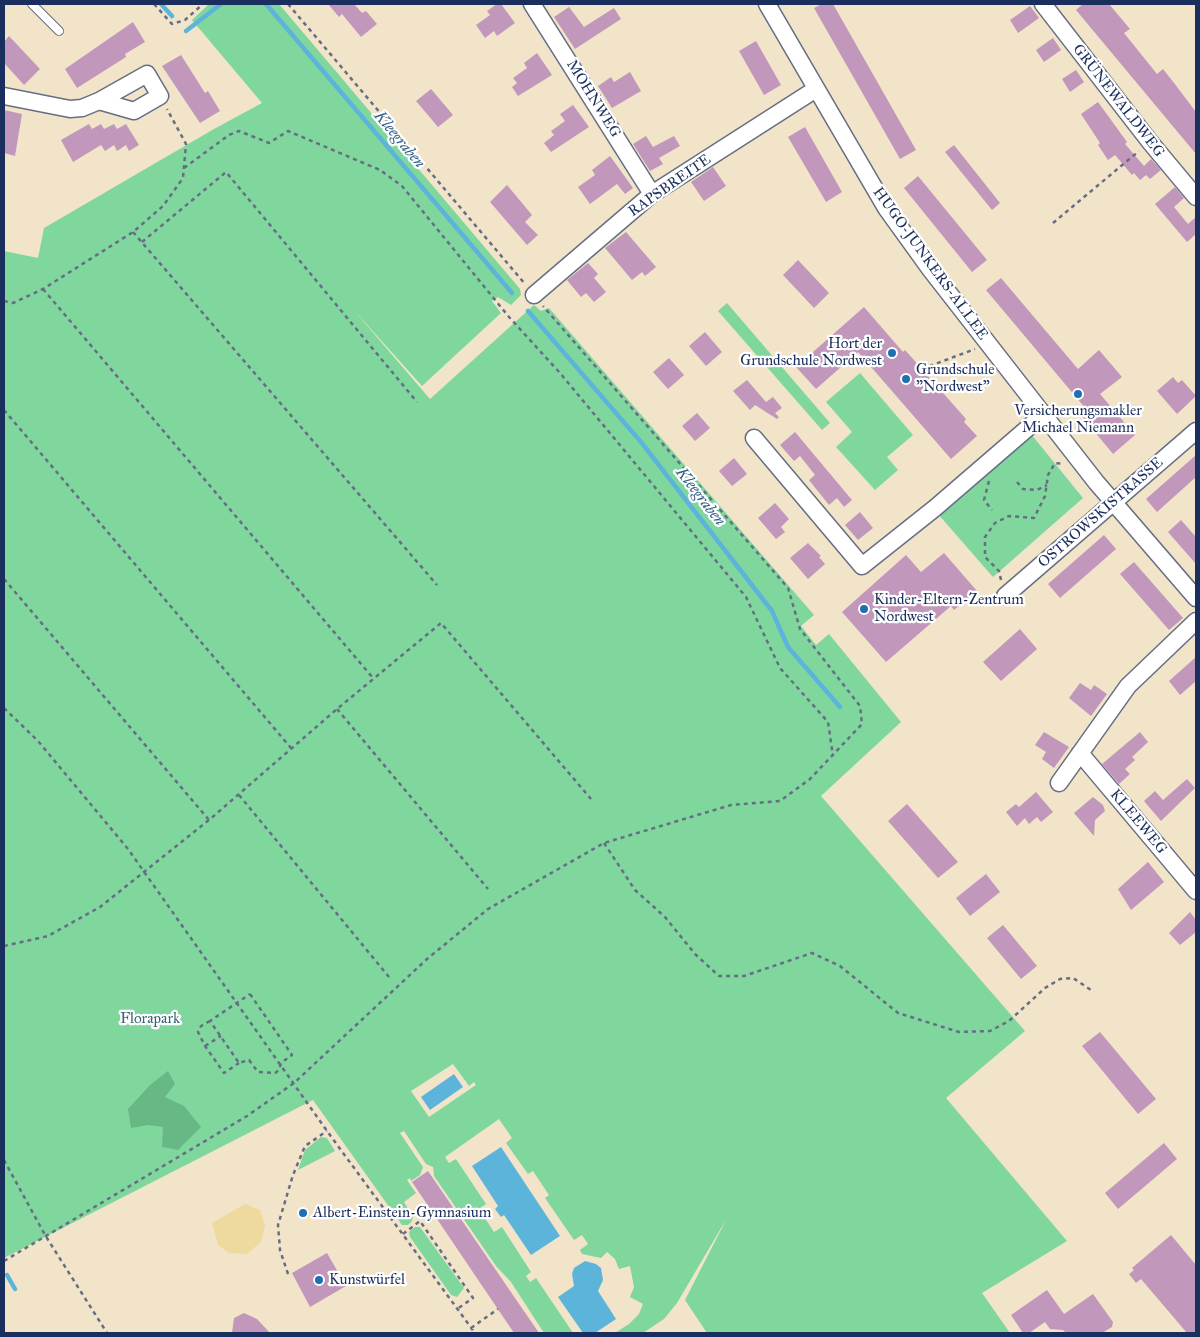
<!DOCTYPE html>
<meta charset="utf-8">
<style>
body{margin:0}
#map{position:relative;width:1200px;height:1337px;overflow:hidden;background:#f1e4c9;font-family:"IM FELL Great Primer",serif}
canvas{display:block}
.frame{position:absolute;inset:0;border:5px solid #1b2f5e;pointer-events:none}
</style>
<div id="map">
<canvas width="1200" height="1337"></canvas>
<div class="frame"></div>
</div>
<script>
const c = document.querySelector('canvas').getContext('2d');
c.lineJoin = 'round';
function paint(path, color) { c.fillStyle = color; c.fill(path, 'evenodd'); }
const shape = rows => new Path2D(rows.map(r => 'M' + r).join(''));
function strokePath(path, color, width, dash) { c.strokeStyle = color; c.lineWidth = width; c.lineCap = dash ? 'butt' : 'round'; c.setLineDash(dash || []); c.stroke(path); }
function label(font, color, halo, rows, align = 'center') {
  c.font = font + ' "IM FELL Great Primer",serif'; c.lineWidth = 4.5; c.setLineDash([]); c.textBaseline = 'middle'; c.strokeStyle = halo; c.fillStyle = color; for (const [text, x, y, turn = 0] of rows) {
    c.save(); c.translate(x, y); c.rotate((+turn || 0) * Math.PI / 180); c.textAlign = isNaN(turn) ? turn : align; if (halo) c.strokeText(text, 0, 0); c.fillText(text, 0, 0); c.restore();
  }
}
paint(shape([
 [209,4,279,4,520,289,521,295,511,305,498,297,492,301,501,313,422,386,352,308,430,399,534,305,541,311,549,308,814,615,801,626,816,645,829,634,901,722,821,796,1025,1031,946,1098,1067,1241,982,1293,1010,1333,707,1333,685,1300,727,1218,677,1303,664,1319,643,1333,615,1333,629,1324,639,1314,643,1304,630,1297,634,1287,630,1266,619,1269,615,1259,607,1252,601,1258,582,1254,580,1250,588,1244,582,1235,574,1240,545,1198,549,1195,533,1171,528,1174,506,1143,512,1138,499,1119,445,1157,449,1163,456,1159,486,1204,479,1209,494,1232,502,1227,531,1272,526,1276,530,1282,536,1278,573,1333,544,1333,511,1282,496,1266,434,1176,433,1167,426,1164,404,1131,400,1133,423,1167,420,1175,411,1181,410,1178,407,1180,416,1193,404,1202,413,1216,412,1221,408,1225,402,1225,313,1100,4,1258,4,251,38,258,44,228,214,129,262,103,192,20],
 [453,1064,469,1086,474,1082,476,1085,429,1117,411,1091],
 [727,303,830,423,822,430,718,311],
 [860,373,913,435,887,457,898,470,875,490,836,447,852,432,826,402],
 [1031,434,1083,498,993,577,938,514],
 [321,1137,327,1138,335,1151,298,1170,305,1150],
 [415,1227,420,1227,464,1288,457,1297,451,1295,410,1237,409,1232]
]), '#7fd79d');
paint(shape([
 [168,1071,175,1084,165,1097,184,1106,201,1127,178,1150,162,1147,163,1127,148,1125,131,1128,128,1109,150,1085]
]), '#67b884');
paint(shape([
 [245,1204,260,1210,265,1225,261,1242,247,1254,229,1253,218,1245,212,1223]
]), '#eeda9e');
paint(shape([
 [454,1074,463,1087,430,1110,421,1097],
 [501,1147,560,1236,531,1255,504,1215,501,1217,495,1209,498,1206,472,1166],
 [585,1261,596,1264,601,1268,603,1280,598,1291,616,1319,595,1333,583,1333,558,1297,574,1286,572,1274,574,1268]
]), '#5db4da');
strokePath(shape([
 [161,4,172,16],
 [266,4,512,293],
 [186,31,221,4],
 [528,311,641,442,772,611,788,647,840,707],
 [7,1275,15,1289]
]), '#5db4da', 4.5);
paint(shape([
 [328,4,354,4,362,13,366,11,377,24,361,37,342,14,339,17],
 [497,4,501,4,515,23,497,36,494,31,485,38,476,25,490,15,487,11],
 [822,4,833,4,916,150,900,159,814,8],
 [1083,4,1109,4,1130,29,1124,33,1157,74,1163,69,1174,83,1196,112,1196,154,1076,10],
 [1030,6,1039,18,1018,33,1010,20],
 [569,7,584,27,614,8,621,19,575,49,554,17],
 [133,22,145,42,125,54,126,57,77,88,65,69],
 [9,36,40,69,24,85,4,63,4,42],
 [1053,38,1061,50,1044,62,1036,50],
 [756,41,781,85,764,95,739,51],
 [537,53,552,75,518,96,512,87,517,83,513,78,527,68,524,63],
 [181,55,205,93,208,91,220,111,200,123,162,66],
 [1076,70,1084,82,1070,92,1062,79],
 [630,72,641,91,612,108,598,86,611,77,614,82],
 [431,89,453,115,438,127,416,101],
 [1098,102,1127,142,1125,144,1144,166,1151,159,1161,170,1150,179,1146,175,1140,180,1134,173,1132,175,1115,155,1108,160,1098,145,1100,143,1081,114],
 [573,105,589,127,551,152,544,143,554,135,551,131,565,121,560,114],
 [4,110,22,114,15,156,4,153],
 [89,124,92,129,101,124,104,129,114,124,117,129,126,124,139,145,129,151,126,145,117,151,114,145,105,151,101,145,73,162,61,140],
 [805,127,842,192,826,202,788,137],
 [646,136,653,147,674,136,680,146,659,158,663,164,650,171,633,144],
 [954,145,1000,203,992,210,945,152],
 [610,156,633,188,625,194,617,184,590,204,578,187,595,175,592,170],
 [713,167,726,186,704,201,691,182],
 [918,176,987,260,972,272,904,188],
 [507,185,532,215,525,222,538,235,527,245,490,202],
 [1175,187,1184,198,1174,207,1188,224,1196,217,1196,234,1187,242,1155,204],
 [626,232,656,267,645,276,642,272,632,280,605,248],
 [798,260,829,293,814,308,783,275],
 [588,263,598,274,594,278,606,292,594,302,586,293,581,297,567,280],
 [1001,278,1078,369,1099,350,1122,377,1100,394,1135,435,1113,454,1080,414,1086,409,986,290],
 [864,307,903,352,905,350,922,369,966,419,964,422,977,436,951,459,858,352,816,389,796,367],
 [705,332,722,352,706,366,689,346],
 [669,358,684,375,668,389,653,372],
 [1173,377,1178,383,1182,380,1196,396,1177,414,1157,391],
 [747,380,766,402,773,397,782,408,775,413,779,417,777,419,755,405,750,410,733,391],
 [697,413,710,428,695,441,682,426],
 [795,432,852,500,844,507,837,498,829,505,809,480,815,475,800,456,794,461,780,445],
 [1196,455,1196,477,1157,512,1146,499],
 [734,458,747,474,732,486,719,471],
 [775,503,789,519,781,527,785,532,776,539,758,518],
 [860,512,873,528,858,540,845,525],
 [1181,520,1196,537,1196,564,1168,532],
 [1104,535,1116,549,1060,598,1048,584],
 [808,543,821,556,819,557,825,564,808,579,790,558],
 [944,553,977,591,954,610,951,606,886,662,842,612,906,555,921,572],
 [1134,562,1183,618,1169,630,1120,574],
 [1020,629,1037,649,1001,681,983,662],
 [1196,657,1196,681,1180,695,1169,681],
 [1080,683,1091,690,1094,685,1107,694,1091,716,1069,698],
 [1044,732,1069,747,1054,768,1042,759,1046,752,1035,745],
 [1140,732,1148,742,1132,757,1135,760,1125,769,1130,774,1119,784,1102,764],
 [1187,779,1195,788,1161,821,1144,801,1155,791,1163,800],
 [1036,792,1053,812,1041,822,1037,817,1029,824,1025,818,1017,826,1006,812,1016,804,1019,807],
 [1093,797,1103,805,1105,811,1095,820,1094,836,1074,813],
 [907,804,958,862,938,878,888,821],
 [1148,862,1164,882,1131,910,1118,889],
 [986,874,1000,892,970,916,956,898],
 [1190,912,1196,920,1196,932,1180,945,1169,933],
 [1003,925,1037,966,1021,979,987,938],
 [1100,1032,1156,1099,1138,1114,1082,1046],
 [1164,1143,1177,1159,1118,1209,1105,1193],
 [428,1171,515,1298,539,1333,514,1333,412,1182],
 [1171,1235,1196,1265,1196,1333,1187,1333,1141,1279,1136,1283,1129,1274,1134,1270,1132,1268],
 [327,1253,346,1286,310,1307,292,1273],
 [1047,1290,1064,1314,1093,1294,1113,1322,1112,1327,1102,1333,1066,1333,1063,1330,1050,1329,1045,1322,1029,1333,1023,1333,1011,1315],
 [244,1313,257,1319,270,1333,232,1333,234,1318]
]), '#c297bc');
const service = shape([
 [32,4,59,31]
]);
const minor = shape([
 [532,4,652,194],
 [767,4,886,208,930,269,1096,482,1196,598],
 [1043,4,1150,142,1196,197],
 [4,96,70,109,82,108,99,101,147,74,160,96,134,111,99,101],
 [534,295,652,194,816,89],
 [754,438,862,566,935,508,1044,414],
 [1005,596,1196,431],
 [1080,753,1196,891],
 [1059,783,1128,686,1196,621]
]);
strokePath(service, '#666e83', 10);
strokePath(minor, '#666e83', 19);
strokePath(shape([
 [154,4,172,24,185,20,203,4],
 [288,4,525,284],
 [184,168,229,135,239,131,269,143,288,131,380,170,402,186,509,317,560,373,746,597,780,668,828,722,833,756],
 [1053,223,1139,151],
 [133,232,437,585],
 [142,242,226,172,417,402],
 [43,289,373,678],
 [4,301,13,303,43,289,133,232,163,206,183,178,186,144,167,109],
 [922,369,975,349],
 [4,410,291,748],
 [989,481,984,500,992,510],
 [1017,482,1023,489,1037,490,1047,485],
 [4,579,209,820],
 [1001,580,999,571,985,557,985,537,995,523,1009,516,1034,518,1045,496,1048,475,1055,463,1064,464],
 [4,708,38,741,128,849,327,1131,475,1333],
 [337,709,488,889],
 [239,795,389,977],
 [604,843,635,890,665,917,695,954,719,976,744,976,812,953,840,966,898,1013,959,1032,990,1031,1009,1021,1045,988,1060,979,1073,978,1094,992],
 [4,946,48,936,100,907,209,820,337,709,441,623,591,799],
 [250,994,292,1055,281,1063,279,1070,275,1073,258,1072,249,1060,239,1063,210,1021,250,994],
 [210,1021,201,1026,198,1032,205,1046,224,1073,239,1063],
 [205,1046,221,1036],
 [4,1160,45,1235,107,1333],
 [403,1234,420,1221,473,1298,457,1309],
 [4,1261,247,1116,294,1083,427,959,488,909,604,843,731,805,780,801,810,779,862,724,860,706,800,629,788,588,543,306],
 [288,1274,280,1250,278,1225,293,1175,305,1146,327,1131],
 [471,1328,498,1309]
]), '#666e83', 2.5, [4, 4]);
strokePath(service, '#fff', 8);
strokePath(minor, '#fff', 16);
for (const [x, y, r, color] of [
 [892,353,5,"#1f6fb2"],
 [906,379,5,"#1f6fb2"],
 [1078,394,5,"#1f6fb2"],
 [864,609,5,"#1f6fb2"],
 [303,1213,5,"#1f6fb2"],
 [319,1280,5,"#1f6fb2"]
]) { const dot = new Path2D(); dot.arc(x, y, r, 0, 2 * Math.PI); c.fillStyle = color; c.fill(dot); strokePath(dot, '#fff', 2); }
label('15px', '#1b2f5e', '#fff', [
 ["MOHNWEG",593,99,58],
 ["GRÜNEWALDWEG",1118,101,52],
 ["RAPSBREITE",670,186,-35],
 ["HUGO-JUNKERS-ALLEE",930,264,54],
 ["OSTROWSKISTRASSE",1101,513,-41],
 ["KLEEWEG",1138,822,50]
]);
label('15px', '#1b2f5e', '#fff', [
 ["Hort der",882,344,"right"],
 ["Grundschule Nordwest",882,361,"right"],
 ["Grundschule",916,370],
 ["\"Nordwest\"",916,387],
 ["Versicherungsmakler",1078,411,"center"],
 ["Michael Niemann",1078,428,"center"],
 ["Kinder-Eltern-Zentrum",874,600],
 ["Nordwest",874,617],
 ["Albert-Einstein-Gymnasium",313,1213],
 ["Kunstwürfel",329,1280]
], 'left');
label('15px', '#396171', '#fff', [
 ["Florapark",150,1019]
]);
label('italic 16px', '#325e89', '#fff', [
 ["Kleegraben",399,140,50],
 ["Kleegraben",700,497,52]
]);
</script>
